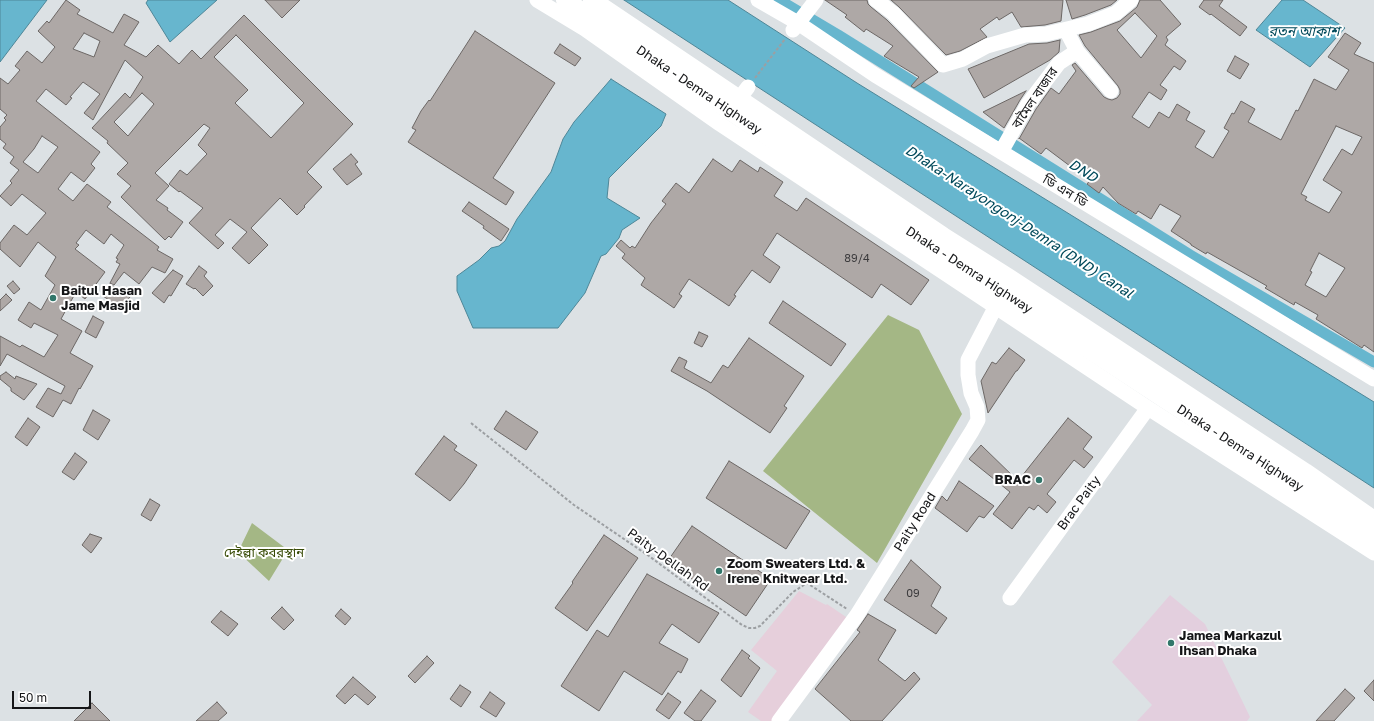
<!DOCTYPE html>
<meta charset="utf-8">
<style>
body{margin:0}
#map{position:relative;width:1374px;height:721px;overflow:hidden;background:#dce1e4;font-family:"Golos Text",sans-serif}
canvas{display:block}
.scale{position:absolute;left:12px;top:691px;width:79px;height:18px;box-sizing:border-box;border:2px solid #151618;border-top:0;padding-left:5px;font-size:12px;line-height:14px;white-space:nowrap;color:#151618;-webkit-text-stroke:3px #fff;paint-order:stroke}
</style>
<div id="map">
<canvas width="1374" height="721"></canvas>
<div class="scale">50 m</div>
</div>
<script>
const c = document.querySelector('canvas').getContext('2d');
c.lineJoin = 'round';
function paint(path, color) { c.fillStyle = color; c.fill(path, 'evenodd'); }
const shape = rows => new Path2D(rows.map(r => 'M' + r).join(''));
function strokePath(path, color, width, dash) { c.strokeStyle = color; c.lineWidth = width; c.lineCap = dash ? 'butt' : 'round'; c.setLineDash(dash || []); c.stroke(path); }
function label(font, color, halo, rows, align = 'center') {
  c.font = font + ' "Golos Text","Noto Sans Bengali",sans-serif'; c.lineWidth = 4; c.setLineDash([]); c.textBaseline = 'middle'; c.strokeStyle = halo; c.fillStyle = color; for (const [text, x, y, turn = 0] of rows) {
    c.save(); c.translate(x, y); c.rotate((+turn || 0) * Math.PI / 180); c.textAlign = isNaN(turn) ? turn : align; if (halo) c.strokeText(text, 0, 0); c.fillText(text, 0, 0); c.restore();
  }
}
paint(shape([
 [799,591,826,605,827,604,849,619,776,721,761,721,748,712,777,671,751,650]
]), '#e6cfdb');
paint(shape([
 [1170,595,1205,624,1250,717,1247,721,1137,721,1152,705,1112,662]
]), '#e3cfde');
paint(shape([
 [888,315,919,330,962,414,877,563,763,471],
 [252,523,288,550,269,581,238,552]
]), '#a4b785');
const water = shape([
 [0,0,47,0,0,62,0,0],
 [148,0,217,0,170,42,146,3,148,0],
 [624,0,728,0,857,83,1374,402,1374,488,624,0],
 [1282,0,1303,0,1345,28,1310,67,1256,30,1282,0],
 [611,79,666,114,661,126,609,178,607,198,640,218,622,230,619,238,606,254,601,256,585,293,558,328,473,328,457,291,457,276,479,260,491,248,499,246,505,241,517,219,551,172,563,139,574,122,611,79]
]);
paint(water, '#67b6ce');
strokePath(water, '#4e8697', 1);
strokePath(shape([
 [779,0,838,35,1190,255,1374,362]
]), '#67b6ce', 11);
const building = shape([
 [66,0,80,10,77,14,113,33,124,14,139,22,124,45,146,57,158,45,179,64,192,50,201,59,244,15,353,124,307,172,322,187,304,206,305,207,297,215,280,198,251,228,268,245,249,264,232,248,247,232,230,219,215,235,224,243,218,249,189,223,203,208,180,191,179,192,169,184,180,170,187,175,207,154,198,145,210,128,204,124,155,173,169,186,156,200,168,208,167,210,183,222,171,238,169,236,165,240,121,197,131,186,117,174,128,163,107,143,108,141,92,128,125,93,130,98,143,77,125,60,93,120,84,113,100,94,83,82,70,97,72,98,66,105,46,89,36,101,100,152,91,164,95,168,84,182,71,172,58,189,73,201,87,184,111,202,107,207,159,247,157,250,173,259,165,273,152,267,139,284,124,272,114,285,110,283,120,264,116,262,118,259,116,258,124,245,111,234,104,244,86,230,76,243,79,245,75,249,105,272,85,299,76,292,61,319,82,331,70,353,93,366,80,389,79,388,71,404,63,400,53,417,36,407,48,388,61,394,65,386,7,354,0,366,0,336,20,347,22,345,44,357,58,335,34,323,31,328,18,320,29,302,41,310,55,285,45,276,56,257,38,242,20,267,0,249,0,243,14,225,27,235,46,213,22,194,11,206,0,196,12,183,10,181,19,170,10,163,14,157,3,148,6,144,0,139,0,127,6,120,4,118,7,115,0,109,0,78,8,84,20,70,15,66,27,51,42,63,55,47,38,31,47,21,49,23,66,0],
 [84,33,100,41,94,57,73,49,84,33],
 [236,35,304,103,271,138,235,103,248,90,214,57,236,35],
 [142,93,154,104,128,136,114,122,142,93],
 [42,136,58,147,38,173,23,162,34,149,42,136],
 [265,0,300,0,282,18,265,0],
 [825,0,867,0,868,4,871,7,887,20,938,72,914,88,911,86,919,77,884,56,893,46,866,29,864,32,845,17,847,15,825,0],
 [891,0,1063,0,1061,21,1045,25,1021,27,1012,12,999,20,997,17,980,29,987,37,960,51,946,55,899,7,891,0],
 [1066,0,1117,0,1111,5,1085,15,1072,19,1066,0],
 [1140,0,1160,0,1181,24,1166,37,1168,40,1165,45,1186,61,1180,70,1174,66,1160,85,1167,90,1161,100,1149,92,1132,117,1149,128,1159,112,1169,118,1177,104,1190,112,1186,120,1205,131,1195,147,1213,158,1229,131,1224,128,1232,113,1234,114,1241,101,1255,109,1248,122,1281,140,1296,110,1298,111,1314,79,1336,90,1349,70,1328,57,1345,33,1361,43,1354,54,1374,63,1374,352,1364,345,1362,348,1316,319,1318,315,1295,302,1294,305,1265,288,1267,286,1207,252,1206,254,1191,245,1191,244,1171,231,1181,216,1160,204,1151,219,1138,211,1136,214,1118,203,1103,187,1099,193,1087,184,1095,174,1079,163,1074,169,1046,148,1041,154,1019,138,1019,139,1036,109,1051,88,1059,94,1076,71,1072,65,1075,63,1104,97,1108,99,1112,100,1117,98,1120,94,1120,90,1118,86,1085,46,1079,35,1091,32,1120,21,1137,7,1140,0],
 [1135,13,1157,36,1141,58,1117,30,1135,13],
 [1336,126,1362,137,1352,155,1342,149,1323,180,1342,192,1329,213,1305,200,1307,197,1301,194,1336,126],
 [1319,253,1345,268,1326,297,1305,285,1312,272,1310,271,1319,253],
 [1204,0,1223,0,1219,6,1247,27,1240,36,1211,14,1210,15,1199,7,1204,0],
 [475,31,555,83,493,178,514,192,506,205,408,142,416,130,412,128,421,111,429,100,430,101,475,31],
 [1060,40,1059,52,1050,60,984,98,968,69,1029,44,1047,43,1060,40],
 [560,44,581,58,575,66,554,53,560,44],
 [1235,56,1249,64,1240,79,1227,71,1235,56],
 [1026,91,1020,100,1004,128,983,112,1026,91],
 [351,154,358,162,355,164,362,174,347,185,333,169,351,154],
 [713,159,732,172,740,160,758,172,760,167,783,182,774,196,797,211,806,198,929,280,911,305,881,284,872,298,777,233,763,255,780,267,770,283,752,270,734,295,736,296,729,306,689,279,679,294,682,296,674,308,641,285,645,278,622,258,625,254,616,246,621,240,630,248,632,246,635,248,651,223,666,204,662,201,676,183,689,193,713,159],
 [469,202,509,229,501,241,483,228,484,226,462,211,469,202],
 [199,266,207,272,204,276,213,286,203,296,195,288,194,289,186,284,199,266],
 [173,270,183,276,171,296,169,295,164,303,152,293,173,270],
 [13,281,20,289,14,294,7,286,13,281],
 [110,284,130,297,121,308,103,296,110,284],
 [6,294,12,300,0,311,0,300,6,294],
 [783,301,846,344,831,366,769,323,783,301],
 [93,316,104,322,96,338,85,332,93,316],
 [699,332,708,336,702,347,694,343,699,332],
 [749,338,804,376,784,406,787,408,770,433,707,391,671,371,679,357,687,361,684,368,711,383,723,365,728,368,749,338],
 [1009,348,1025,360,1017,371,1016,371,988,413,981,381,992,362,996,364,1009,348],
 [6,372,15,379,16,376,37,384,24,400,11,391,11,388,0,379,0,376,6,372],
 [93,410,110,420,98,440,83,430,93,410],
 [506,411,538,432,526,450,494,429,506,411],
 [28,418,40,427,27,446,15,437,28,418],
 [1068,418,1092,437,1083,449,1093,457,1084,468,1074,460,1047,494,1056,502,1047,513,1038,505,1034,510,1029,507,1012,529,993,514,1010,492,969,459,981,445,1018,481,1068,418],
 [444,436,457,446,454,450,477,465,464,484,450,501,415,474,444,436],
 [75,453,87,462,74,480,62,472,75,453],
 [729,461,810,511,786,549,706,498,729,461],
 [959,481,994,506,984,518,979,516,967,532,935,508,942,496,947,501,959,481],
 [150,499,160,505,151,521,141,515,150,499],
 [692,526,771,579,746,616,667,562,692,526],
 [90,534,102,538,91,553,82,545,90,534],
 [604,535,638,558,587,631,555,608,573,583,572,582,604,535],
 [911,560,941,587,931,606,947,618,936,634,884,600,911,560],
 [647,574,719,613,699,643,672,624,659,643,688,659,681,673,678,671,662,695,624,671,599,711,561,686,597,630,608,637,647,574],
 [282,607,294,620,284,630,271,618,282,607],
 [341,609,351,618,345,625,335,616,341,609],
 [221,611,238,624,228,636,211,622,221,611],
 [868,614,896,630,878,660,905,681,914,672,920,679,882,721,851,721,815,689,860,632,857,630,868,614],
 [742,650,750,656,748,658,760,668,741,697,721,680,742,650],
 [427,656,434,663,415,683,408,676,427,656],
 [353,677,376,697,368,705,355,694,345,704,336,696,353,677],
 [1374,680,1374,701,1364,691,1374,680],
 [460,685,471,692,461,707,450,699,460,685],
 [1345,689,1355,698,1334,721,1316,721,1345,689],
 [701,690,716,701,701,721,695,721,684,713,701,690],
 [490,692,505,703,496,717,480,707,490,692],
 [668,693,681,702,669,719,656,710,668,693],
 [217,702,227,713,218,721,196,721,217,702],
 [92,703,110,721,74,721,92,703]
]);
paint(building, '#aea8a6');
strokePath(building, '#6c6765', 1);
strokePath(shape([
 [755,78,785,39],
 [471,423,574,505,649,556,742,625,749,628,755,628,760,626,793,592,807,583,847,609]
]), '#9c9fa2', 2, [3, 2]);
strokePath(shape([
 [537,0,585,29,720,124,1148,408,1374,553],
 [758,0,798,23,875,75,1374,379],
 [876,0,893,13,943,65,963,59,987,46,1025,35,1046,34,1088,24,1116,13,1131,0],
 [793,30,816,0],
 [1066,30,1077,51,1111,91],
 [733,107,748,87],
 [1001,152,1028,104,1059,63,1077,51],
 [1010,598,1148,408],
 [779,721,857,615,972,431,978,420,977,407,971,393,968,375,968,360,996,306]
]), '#fff', 15);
strokePath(shape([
 [565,0,935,249,1296,485,1374,538],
 [592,0,943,236,1008,277,1305,472,1374,520]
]), '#fff', 18);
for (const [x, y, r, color] of [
 [53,298,4,"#31766a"],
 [1039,480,4,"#31766a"],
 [719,571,4,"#31766a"],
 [1171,643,4,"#31766a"]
]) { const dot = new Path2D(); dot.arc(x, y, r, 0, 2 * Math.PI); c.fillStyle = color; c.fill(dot); strokePath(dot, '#fff', 1.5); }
label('11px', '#3b3a3c', null, [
 ["89/4",857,259],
 ["09",913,594]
]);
label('13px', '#151618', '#fff', [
 ["Dhaka - Demra Highway",699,90,34],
 ["বামৈল বাজার",1035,98,-56],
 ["ডি এন ডি",1065,191,31],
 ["Dhaka - Demra Highway",969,270,33],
 ["Dhaka - Demra Highway",1240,448,33],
 ["Brac Paity",1079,503,-54],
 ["Paity Road",915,522,-58],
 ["Paity-Dellah Rd",668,560,36]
]);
label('bold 13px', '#151618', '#fff', [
 ["Baitul Hasan",61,291],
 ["Jame Masjid",61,306],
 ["BRAC",1031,480,"right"],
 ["Zoom Sweaters Ltd. &",727,564],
 ["Irene Knitwear Ltd.",727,579],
 ["Jamea Markazul",1179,636],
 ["Ihsan Dhaka",1179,651]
], 'left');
label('13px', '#374a05', '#fff', [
 ["দেইল্লা কবরস্থান",264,553]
]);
label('italic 14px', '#00495a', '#fff', [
 ["রতন আকাশ",1304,32],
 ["DND",1083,171,32],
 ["Dhaka-Narayongonj-Demra (DND) Canal",1019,222,33]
]);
</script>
